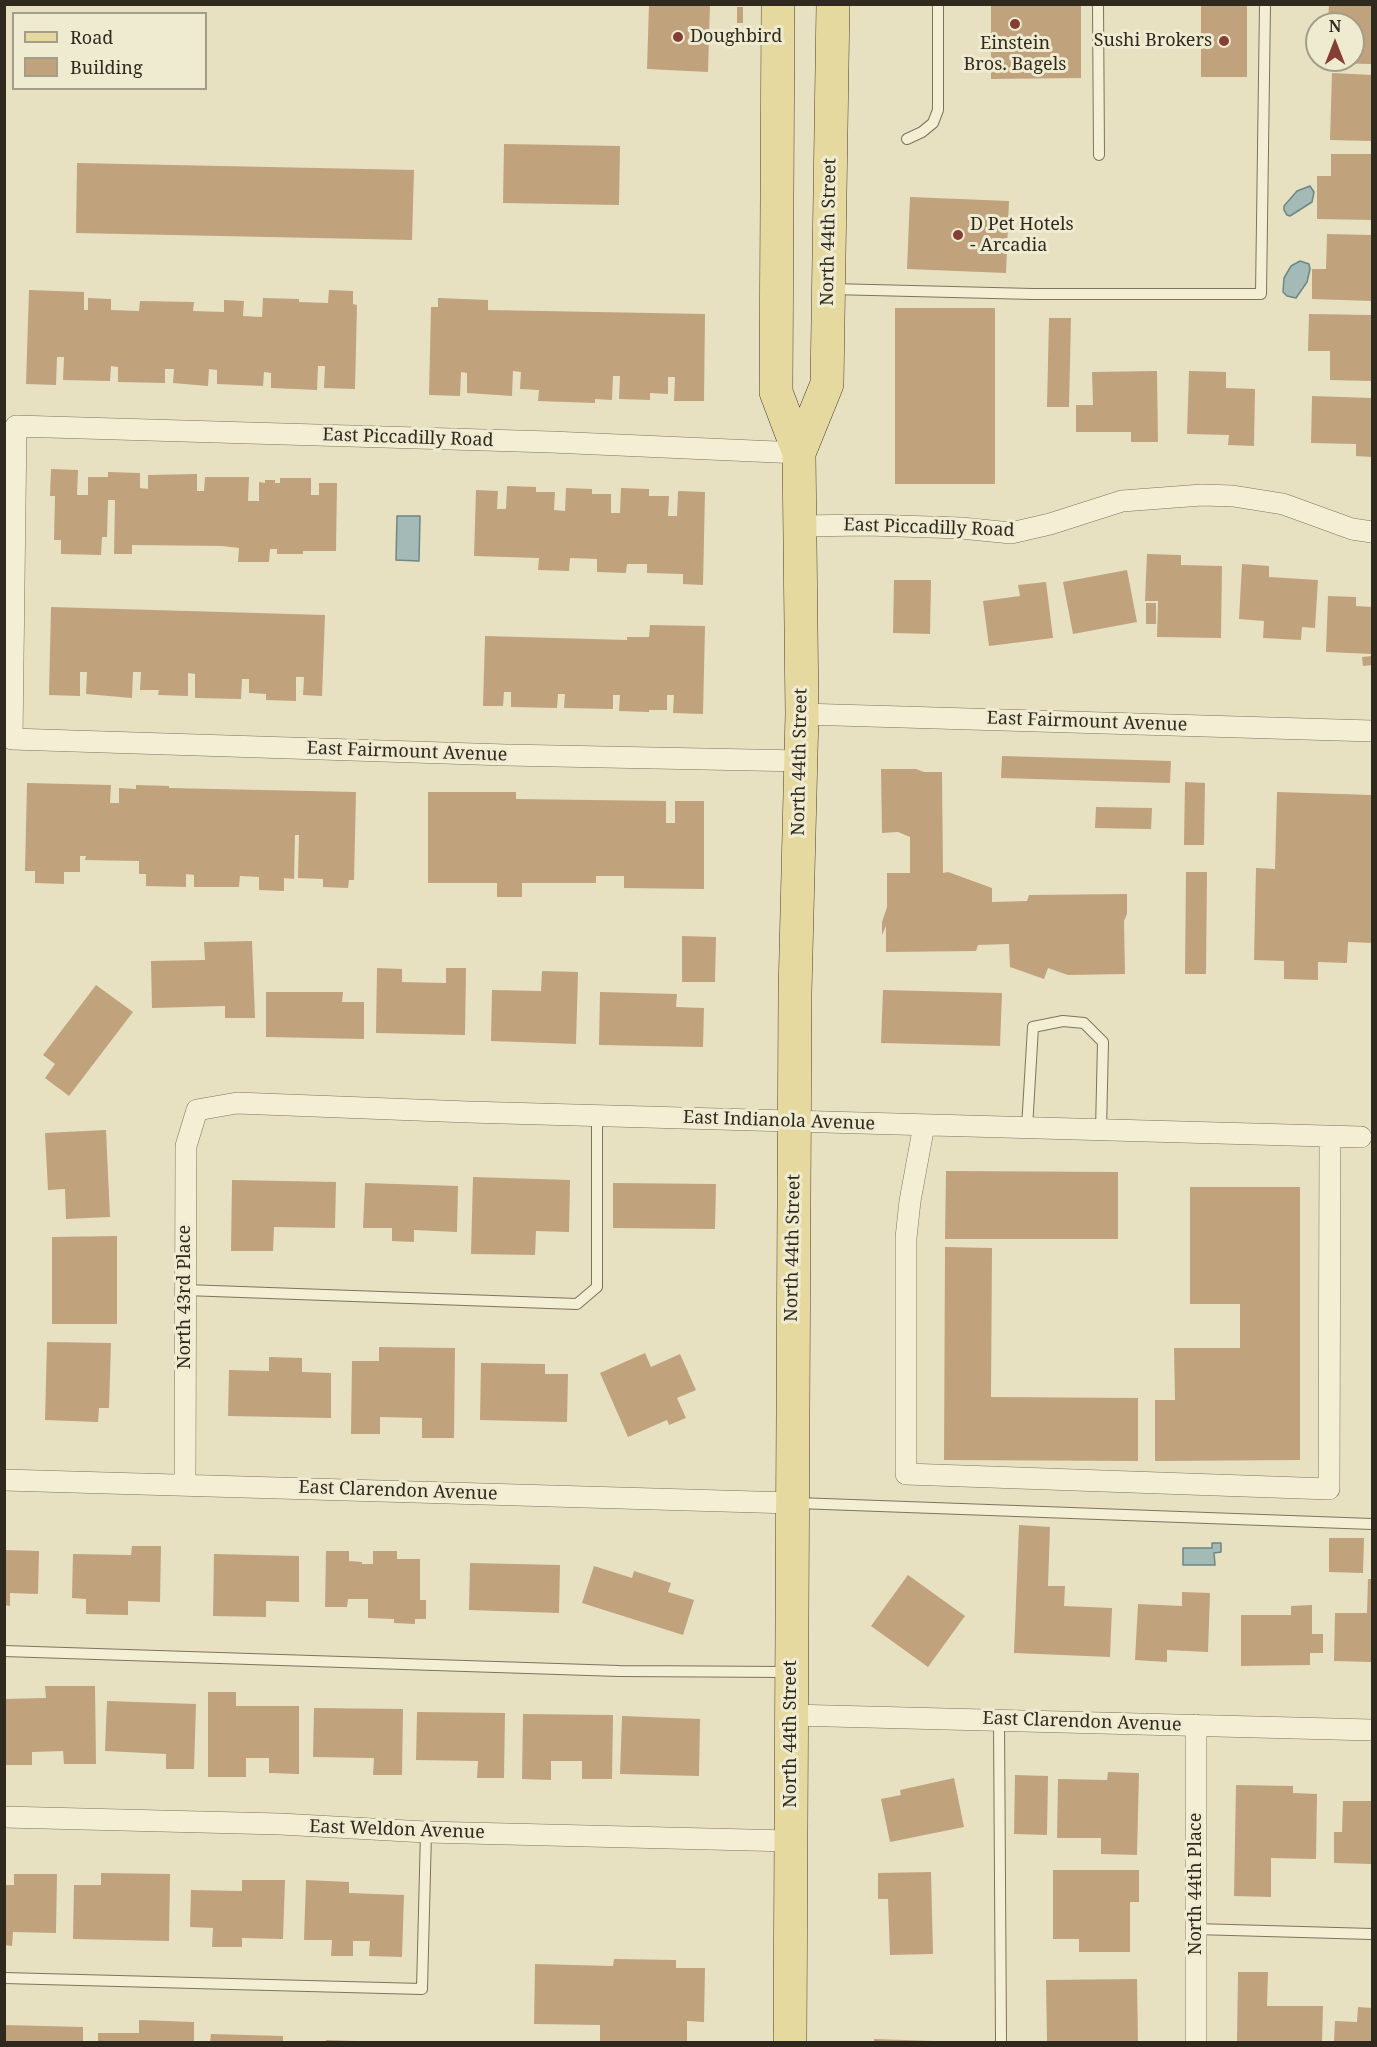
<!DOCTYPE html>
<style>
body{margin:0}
#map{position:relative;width:1377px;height:2047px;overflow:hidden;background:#e7e1c2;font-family:"Noto Serif",serif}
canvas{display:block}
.frame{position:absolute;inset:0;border:6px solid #30291e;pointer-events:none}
.legend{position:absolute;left:12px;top:12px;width:195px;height:78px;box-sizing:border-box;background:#efebd1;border:2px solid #a39d89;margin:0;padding:8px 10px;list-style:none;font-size:18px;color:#30291e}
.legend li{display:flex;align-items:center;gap:12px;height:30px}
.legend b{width:30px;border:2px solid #a39d89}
.north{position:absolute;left:1305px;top:12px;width:60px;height:60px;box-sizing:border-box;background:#efebd1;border:2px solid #a39d89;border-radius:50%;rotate:0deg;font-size:16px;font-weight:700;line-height:24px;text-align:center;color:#30291e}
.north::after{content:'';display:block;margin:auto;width:21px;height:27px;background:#853e34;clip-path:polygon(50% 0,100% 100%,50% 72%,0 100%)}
</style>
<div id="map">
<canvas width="1377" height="2047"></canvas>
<div class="frame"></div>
<ul class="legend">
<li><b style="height:8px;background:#e6d99f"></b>Road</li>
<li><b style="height:16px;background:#c0a27d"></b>Building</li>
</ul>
<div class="north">N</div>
</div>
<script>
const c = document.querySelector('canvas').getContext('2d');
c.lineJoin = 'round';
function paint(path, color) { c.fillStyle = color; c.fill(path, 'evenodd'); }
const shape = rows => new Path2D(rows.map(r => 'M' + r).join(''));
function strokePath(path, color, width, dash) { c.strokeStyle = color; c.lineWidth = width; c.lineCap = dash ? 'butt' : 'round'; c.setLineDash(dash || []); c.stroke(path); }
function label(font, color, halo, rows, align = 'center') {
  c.font = font + ' "Noto Serif",serif'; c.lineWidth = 6; c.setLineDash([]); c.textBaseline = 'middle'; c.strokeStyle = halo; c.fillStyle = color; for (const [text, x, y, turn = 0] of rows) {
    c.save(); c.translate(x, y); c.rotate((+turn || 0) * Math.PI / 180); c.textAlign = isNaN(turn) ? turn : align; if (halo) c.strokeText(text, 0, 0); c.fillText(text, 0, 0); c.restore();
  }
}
const water = shape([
 [1310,186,1314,192,1312,202,1290,216,1287,215,1284,210,1284,206,1297,191,1310,186],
 [1300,261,1309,264,1310,269,1307,282,1296,298,1287,296,1283,292,1284,278,1291,266,1300,261],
 [397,516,420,516,419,561,396,560,397,516],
 [1212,1543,1221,1543,1221,1552,1214,1553,1215,1565,1183,1565,1183,1548,1212,1548,1212,1543]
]);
paint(water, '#a4bab7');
strokePath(water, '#6d8784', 1.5);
paint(shape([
 [649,4,710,4,708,72,647,69],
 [991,4,1081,4,1081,78,991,79],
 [1201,4,1247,4,1247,77,1201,77],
 [1329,4,1372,4,1372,64,1315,63,1315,60,1353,60,1353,24,1328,24],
 [737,7,743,7,743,23,737,23],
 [1332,73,1372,75,1372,141,1330,140],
 [504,144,620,146,619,205,503,203],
 [1331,154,1372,154,1372,220,1317,219,1317,176,1331,176],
 [77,163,414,170,412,240,76,233],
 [910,197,1009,201,1006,273,907,269],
 [1327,234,1372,235,1372,301,1312,299,1312,269,1326,269],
 [29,290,84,292,84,310,88,310,88,298,111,299,111,310,139,311,140,301,194,302,193,311,224,312,224,300,244,301,243,316,262,317,263,298,299,299,299,302,328,303,329,290,353,291,353,304,357,305,355,389,324,388,325,366,318,366,317,390,271,388,271,373,264,372,263,386,217,384,217,370,209,369,208,386,173,383,174,369,165,369,165,383,118,382,118,367,111,366,110,381,63,380,64,357,57,357,56,385,26,384],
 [438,298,488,300,488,310,705,314,704,401,674,401,675,377,668,377,668,394,650,393,650,400,619,399,620,376,613,376,612,400,595,399,595,403,538,401,539,390,520,389,521,372,513,371,512,396,467,393,467,373,461,372,460,396,429,395,431,307,438,307],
 [895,308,995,308,995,484,895,484],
 [1309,314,1372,315,1372,381,1330,380,1330,351,1308,351],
 [1049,318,1071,318,1069,407,1047,407],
 [1157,371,1158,442,1131,442,1131,432,1076,432,1076,405,1093,405,1092,372],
 [1189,371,1226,372,1226,388,1255,389,1254,446,1228,445,1229,435,1187,434],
 [1312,396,1372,398,1372,457,1356,456,1356,444,1311,443],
 [51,469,78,470,77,495,88,495,88,477,108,477,108,472,140,473,140,488,148,489,148,475,197,474,197,491,204,491,205,477,249,477,248,501,259,501,259,482,265,483,265,480,275,480,275,483,280,483,280,478,311,478,311,495,319,495,319,483,337,483,336,551,303,551,303,554,277,554,277,549,270,549,269,562,238,562,239,548,222,546,132,545,132,554,114,554,115,500,108,500,107,537,102,537,101,555,61,554,61,540,54,540,55,496,50,496],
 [507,486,536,487,536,492,555,492,554,510,565,511,566,488,592,489,592,494,611,494,611,513,620,513,621,488,649,489,649,496,669,496,668,516,677,516,678,491,705,492,703,585,683,584,683,574,647,573,647,564,627,564,626,573,597,572,597,559,570,558,569,571,538,570,539,558,474,556,476,490,498,491,497,509,506,509],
 [1147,554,1181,555,1181,565,1222,566,1221,638,1157,637,1158,601,1145,601],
 [1242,564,1269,566,1269,577,1318,580,1315,628,1302,627,1301,640,1263,638,1264,621,1239,619],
 [1127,570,1137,622,1073,634,1063,582],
 [894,580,931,580,930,634,893,633],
 [1046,582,1053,638,989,646,983,601,1020,596,1018,585],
 [1328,596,1356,597,1356,606,1372,607,1372,654,1326,652],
 [1146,603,1156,603,1156,624,1146,624],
 [51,607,325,615,322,696,303,695,304,677,296,677,296,701,266,700,266,694,249,693,249,679,242,679,241,699,195,698,195,674,188,673,188,696,158,695,159,690,140,690,141,672,133,672,132,698,86,694,87,672,80,672,80,696,49,695],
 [650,625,705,626,703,714,673,713,674,695,667,695,667,710,649,710,649,712,619,711,620,695,613,695,613,709,564,708,565,694,558,694,557,708,511,707,511,692,504,692,503,706,483,706,485,636,627,640,627,637,649,637],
 [1372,656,1372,665,1363,666,1362,657],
 [1002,756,1171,761,1170,783,1001,778],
 [881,769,916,769,924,772,942,772,943,873,948,872,992,888,992,902,1027,901,1029,895,1127,894,1127,914,1124,921,1125,974,1068,975,1048,968,1044,979,1010,967,1009,944,978,945,976,951,886,952,886,926,882,935,882,922,887,907,887,873,910,873,910,837,898,832,882,833],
 [1185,782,1205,783,1204,845,1184,845],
 [27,783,111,785,110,803,119,803,119,788,136,789,136,785,169,786,169,788,356,792,354,880,349,880,348,888,323,887,323,879,298,878,299,835,295,835,294,879,284,878,284,891,259,890,259,877,240,876,239,887,194,887,194,875,186,874,186,887,146,886,146,874,139,874,139,861,85,860,86,856,80,856,80,872,64,872,64,884,35,883,35,871,25,871],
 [428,792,516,792,516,799,666,801,666,823,675,823,675,801,704,801,704,889,624,888,624,876,596,876,596,883,522,883,522,897,497,897,497,883,428,883],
 [1277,792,1372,795,1372,943,1348,942,1347,963,1318,962,1318,980,1284,979,1284,961,1254,960,1256,868,1275,869],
 [1096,807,1152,808,1151,829,1095,828],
 [1186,872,1207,872,1206,974,1185,974],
 [682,936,716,937,715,982,682,982],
 [252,941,255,1018,225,1018,225,1006,152,1008,151,961,205,960,204,942],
 [377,968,402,969,402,982,446,983,446,968,466,968,465,1035,376,1033],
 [542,971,578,972,576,1044,491,1041,492,990,541,991],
 [96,985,133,1012,69,1096,45,1078,55,1064,43,1055],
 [883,990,1002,993,1000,1046,881,1043],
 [266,992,343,992,342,1002,364,1002,364,1039,266,1037],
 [600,992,677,994,676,1007,704,1008,703,1047,599,1045],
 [106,1130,110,1217,66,1219,65,1189,48,1190,45,1133],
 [946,1171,1118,1172,1118,1239,945,1239],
 [473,1177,570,1180,569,1232,536,1231,535,1255,471,1254],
 [232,1180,336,1182,335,1228,274,1227,273,1251,231,1251],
 [365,1183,458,1186,457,1232,414,1230,414,1242,392,1241,392,1228,363,1228],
 [613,1183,716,1184,715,1229,613,1228],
 [1190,1187,1300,1187,1300,1460,1155,1461,1155,1400,1175,1400,1174,1348,1240,1348,1240,1304,1190,1304],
 [117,1236,117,1324,52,1324,52,1237],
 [945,1247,992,1248,991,1397,1138,1398,1138,1461,944,1460],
 [47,1342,111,1343,109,1408,99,1408,98,1422,45,1420],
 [379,1347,455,1348,454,1438,422,1438,422,1418,380,1417,380,1434,351,1434,352,1361,379,1361],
 [645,1353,651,1367,680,1354,696,1390,677,1398,686,1418,669,1425,667,1420,628,1437,600,1373],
 [269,1357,302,1358,302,1372,331,1373,331,1418,228,1416,229,1370,269,1371],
 [481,1363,545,1364,545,1374,568,1374,567,1422,480,1420],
 [1019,1525,1050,1527,1048,1586,1065,1586,1064,1606,1112,1608,1110,1657,1014,1653],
 [1329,1538,1364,1538,1363,1573,1329,1572],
 [132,1546,161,1546,160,1602,128,1601,128,1615,86,1614,86,1599,72,1598,73,1554,131,1555],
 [4,1550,39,1551,38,1594,10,1593,10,1606,4,1605],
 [326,1551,349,1551,349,1561,362,1562,362,1564,373,1564,373,1551,397,1551,397,1559,420,1559,420,1600,426,1600,426,1619,415,1619,415,1624,394,1623,394,1619,368,1618,368,1599,348,1599,347,1607,325,1607],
 [214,1554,299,1556,299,1602,266,1601,266,1617,213,1616],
 [470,1563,560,1565,559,1613,469,1610],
 [594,1566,632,1578,634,1571,671,1583,668,1592,694,1600,683,1635,582,1603],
 [908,1575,965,1616,928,1667,871,1626],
 [1368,1579,1372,1579,1372,1662,1334,1661,1335,1613,1367,1613],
 [1182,1592,1210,1593,1208,1652,1167,1650,1167,1662,1135,1660,1138,1604,1182,1606],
 [1312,1605,1312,1634,1323,1634,1323,1653,1310,1653,1310,1665,1241,1666,1241,1615,1291,1615,1291,1606],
 [45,1686,95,1686,96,1764,64,1764,63,1751,32,1752,32,1765,4,1765,4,1699,46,1698],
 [208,1692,236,1692,236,1706,299,1706,299,1774,269,1773,269,1758,246,1758,246,1777,208,1777],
 [107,1701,196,1704,194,1769,166,1769,166,1754,105,1751],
 [314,1708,403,1709,402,1775,373,1775,374,1758,313,1757],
 [417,1712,505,1713,504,1778,477,1778,478,1761,416,1760],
 [523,1714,613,1715,612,1779,582,1779,582,1761,551,1761,551,1780,522,1779],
 [622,1716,700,1719,699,1776,620,1774],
 [1108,1772,1139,1773,1137,1855,1101,1854,1101,1838,1057,1838,1058,1779,1107,1780],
 [1015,1775,1048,1776,1047,1835,1014,1834],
 [954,1778,964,1827,890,1842,881,1799,901,1795,900,1790],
 [1236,1785,1293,1786,1293,1793,1317,1794,1316,1859,1271,1858,1271,1897,1234,1896],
 [1343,1801,1372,1801,1372,1864,1334,1863,1334,1832,1342,1832],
 [1053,1870,1139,1870,1139,1902,1130,1902,1130,1952,1079,1952,1079,1939,1053,1939],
 [931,1872,933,1954,890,1955,888,1899,878,1899,878,1873],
 [101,1873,170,1874,169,1941,73,1939,74,1885,101,1885],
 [14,1874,57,1874,56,1933,13,1932,12,1946,4,1945,4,1885,14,1885],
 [242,1880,285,1880,283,1939,242,1938,242,1947,212,1947,213,1928,190,1927,191,1890,242,1891],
 [306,1880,349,1882,349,1893,404,1895,402,1957,369,1956,370,1941,353,1941,353,1956,331,1956,332,1940,304,1940],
 [614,1959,676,1960,676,1968,705,1968,704,2022,687,2021,687,2042,600,2042,600,2025,534,2024,535,1964,613,1966],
 [1238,1972,1268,1972,1267,2006,1323,2006,1322,2042,1237,2042],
 [1137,1979,1138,2042,1047,2042,1046,1980],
 [1358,2007,1372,2008,1372,2042,1334,2042,1335,2021,1357,2022],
 [139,2020,194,2022,194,2042,98,2042,98,2033,139,2033],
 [4,2025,83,2027,83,2042,4,2042],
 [211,2034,283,2036,283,2042,210,2042],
 [874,2039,934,2041,934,2042,874,2042],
 [326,2040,357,2041,357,2042,326,2042]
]), '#c0a27d');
const lane = shape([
 [1098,4,1099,155],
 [907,139,922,132,933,123,938,110,938,4],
 [831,289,1033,294,1261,294,1265,4],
 [1027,1128,1033,1027,1063,1021,1084,1023,1103,1042,1101,1130],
 [185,1290,577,1304,597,1287,597,1115],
 [797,1503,1372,1524],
 [4,1651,619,1671,787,1672],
 [999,1719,1001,2042],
 [1195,1929,1372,1934],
 [4,1978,422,1989,426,1832]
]);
const street = shape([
 [799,453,551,442,16,426,12,739,506,755,802,761],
 [799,526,868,525,961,528,1011,533,1050,524,1122,501,1202,495,1233,496,1283,504,1352,529,1372,532],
 [802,714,1372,731],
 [924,1125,910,1201,906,1238,906,1474,1329,1489,1330,1137],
 [4,1480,791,1503],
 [185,1485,186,1146,197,1110,237,1103,468,1112,1361,1137],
 [791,1715,1372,1730],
 [4,1817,280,1824,426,1832,790,1841],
 [1196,2042,1196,1725]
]);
const primary = shape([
 [778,4,776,392,799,453,802,714,795,992,790,2042],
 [799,453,827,384,833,4]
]);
strokePath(lane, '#7e735c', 12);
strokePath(street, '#7e735c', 22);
strokePath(primary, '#4d4130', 34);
strokePath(lane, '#f3eed4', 10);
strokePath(street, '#f3eed4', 21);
strokePath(primary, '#e6d99f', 33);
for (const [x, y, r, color] of [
 [1015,24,6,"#853e34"],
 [678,37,6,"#853e34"],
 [1224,41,6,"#853e34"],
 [958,235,6,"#853e34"]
]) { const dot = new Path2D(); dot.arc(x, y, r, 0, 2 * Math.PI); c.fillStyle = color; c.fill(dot); strokePath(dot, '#efebd1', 2); }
label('18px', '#30291e', '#efebd1', [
 ["Doughbird",690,37],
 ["Sushi Brokers",1212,41,"right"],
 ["Einstein",1015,44,"center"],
 ["Bros. Bagels",1015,65,"center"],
 ["D Pet Hotels",970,225],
 ["- Arcadia",970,246]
], 'left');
label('18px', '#30291e', '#efebd1', [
 ["North 44th Street",829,232,-89],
 ["East Piccadilly Road",408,438,2],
 ["East Piccadilly Road",929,528,2],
 ["East Fairmount Avenue",1087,722,2],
 ["East Fairmount Avenue",407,752,2],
 ["North 44th Street",800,762,-89],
 ["East Indianola Avenue",779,1121,2],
 ["North 44th Street",793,1248,-89],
 ["North 43rd Place",185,1297,-90],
 ["East Clarendon Avenue",398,1491,2],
 ["East Clarendon Avenue",1082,1722,2],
 ["North 44th Street",791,1734,-90],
 ["East Weldon Avenue",397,1830,2],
 ["North 44th Place",1196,1884,-90]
]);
</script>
